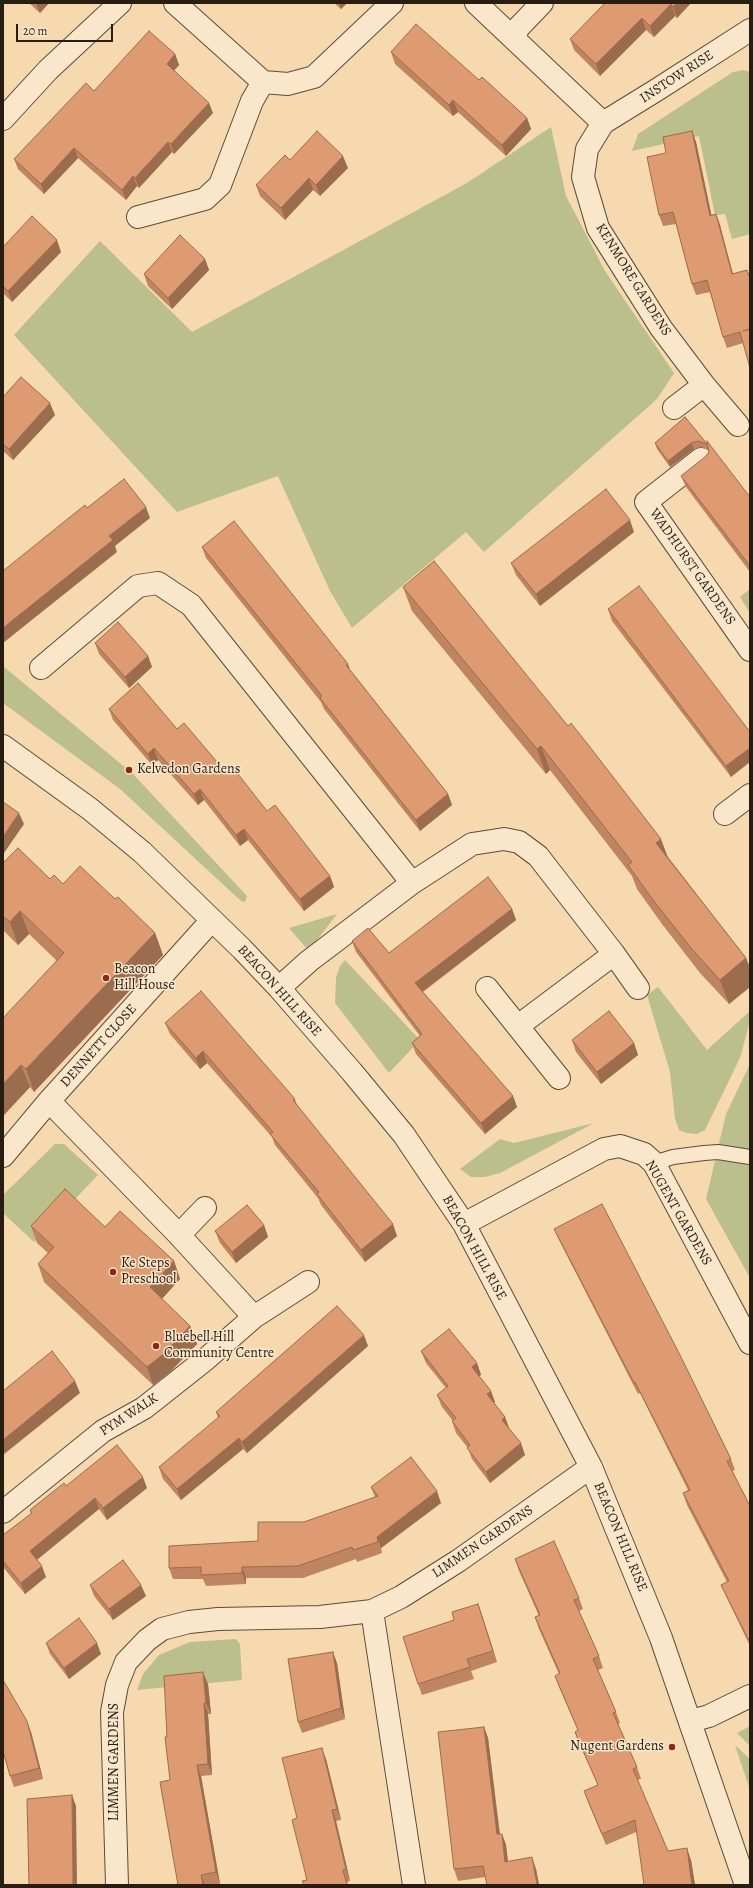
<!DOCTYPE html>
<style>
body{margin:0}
#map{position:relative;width:753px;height:1888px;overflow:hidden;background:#f6d9af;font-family:Alegreya,serif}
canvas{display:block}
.frame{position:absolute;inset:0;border:4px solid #291d12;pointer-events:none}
.scale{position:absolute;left:16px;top:24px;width:97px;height:18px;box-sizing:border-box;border:2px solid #291d12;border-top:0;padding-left:5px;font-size:12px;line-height:14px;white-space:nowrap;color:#291d12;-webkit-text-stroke:3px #f9e6cb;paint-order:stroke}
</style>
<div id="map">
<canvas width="753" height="1888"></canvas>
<div class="frame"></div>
<div class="scale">20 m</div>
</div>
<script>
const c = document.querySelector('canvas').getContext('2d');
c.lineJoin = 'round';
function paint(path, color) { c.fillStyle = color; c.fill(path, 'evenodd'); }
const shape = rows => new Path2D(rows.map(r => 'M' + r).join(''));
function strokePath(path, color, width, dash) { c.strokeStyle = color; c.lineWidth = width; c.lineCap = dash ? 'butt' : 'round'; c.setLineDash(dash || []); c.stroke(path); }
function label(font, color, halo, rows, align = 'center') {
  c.font = font + ' Alegreya,serif'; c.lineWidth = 3; c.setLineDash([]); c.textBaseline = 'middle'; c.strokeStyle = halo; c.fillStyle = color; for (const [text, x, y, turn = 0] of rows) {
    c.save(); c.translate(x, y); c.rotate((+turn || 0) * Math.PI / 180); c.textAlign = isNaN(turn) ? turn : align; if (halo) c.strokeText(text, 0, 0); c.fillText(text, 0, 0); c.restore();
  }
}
paint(shape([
 [743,70,750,72,750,234,732,239,725,214,715,215,699,136,632,151,638,134,733,72],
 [551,127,566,196,605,271,674,373,657,399,484,552,466,532,352,628,330,591,278,476,177,512,14,335,100,241,192,332,467,183],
 [750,589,750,613,740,597],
 [3,666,133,774,247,896,245,902,241,901,120,789,3,703],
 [337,914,314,944,307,949,289,928],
 [345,960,420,1040,389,1073,335,1003,336,978,340,966],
 [658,987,707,1050,750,1011,750,1021,740,1058,705,1130,697,1134,687,1133,679,1130,675,1119,670,1072,647,995],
 [750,1064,750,1278,706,1199,726,1114],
 [594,1123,500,1173,484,1177,471,1177,460,1169,500,1139,514,1143],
 [55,1144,64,1144,98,1175,34,1242,3,1213,3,1195],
 [236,1639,240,1644,242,1680,137,1690,143,1674,159,1655,190,1642],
 [750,1726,750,1746,737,1733],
 [735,1745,750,1759,750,1790]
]), '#bbbf8b');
const service = shape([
 [654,1163,673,1157,704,1153,718,1152,750,1157]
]);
const minor = shape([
 [175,3,263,82,288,84,314,77,392,3],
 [476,3,603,123],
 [514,39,518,28,542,3],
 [3,119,48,70,120,3],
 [138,217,205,199,220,185,252,101,263,82],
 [674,408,704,385],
 [738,425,704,385,661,328,598,228,583,177,587,149,603,123,655,91,750,30],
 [701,459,646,502,750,650],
 [41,668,138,586,158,583,191,605,412,883],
 [3,746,90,809,142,852,242,949,279,988,352,1072,404,1135,441,1190,464,1224,591,1467,661,1638,746,1885],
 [725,814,750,795],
 [279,988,309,961,412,883,472,844,504,839,519,842,538,856,614,954,638,988],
 [487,988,559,1078],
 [518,1026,614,954],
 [49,1101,179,1235,254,1317],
 [3,1156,49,1101,212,920],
 [464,1224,604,1149,620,1146,644,1154,654,1163,750,1343],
 [179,1235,205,1208],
 [3,1512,103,1431,144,1408,206,1359,254,1317,308,1282],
 [372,1611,414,1885],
 [691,1721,709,1716,750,1696],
 [117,1885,112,1712,117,1685,126,1662,147,1640,162,1629,189,1622,218,1619,320,1617,372,1611,401,1597,458,1561,591,1467]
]);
strokePath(service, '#5c4c39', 16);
strokePath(minor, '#5c4c39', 24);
strokePath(service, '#f9e6cb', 14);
strokePath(minor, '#f9e6cb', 22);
paint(shape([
 [29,3,49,3,40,13],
 [334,3,347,3,341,9],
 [605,3,691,3,677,18,675,16,654,37,646,30,600,76,574,50,570,39],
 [391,52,479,80,527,118,531,129,506,156,458,112,453,116,395,64],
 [175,54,179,65,174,70,213,113,174,154,172,152,139,188,137,186,126,200,78,158,44,194,18,169,14,159,94,91],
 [692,131,696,142,711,215,716,214,720,225,743,343,727,348,723,337,710,292,696,295,692,284,676,224,663,226,659,215,666,153],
 [290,160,348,168,320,196,313,190,285,220,260,196,256,185],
 [3,247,61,252,12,302,3,293],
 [205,259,209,270,172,309,148,286,144,274],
 [3,397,55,415,13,460,3,451],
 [685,417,707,444,708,446,750,497,750,572,686,487,681,476,705,457,709,452,708,450,700,447,694,449,670,467,657,449,655,443],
 [634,532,540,606,516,575,511,563],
 [202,547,351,671,448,794,452,805,420,831,324,709,321,702,206,558],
 [403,587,668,857,746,958,750,968,750,987,729,1004,700,973,662,924,637,889,632,876,550,770,546,774,412,611],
 [608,609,750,732,731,777,612,621],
 [95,643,148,656,152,667,129,688,99,654],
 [109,709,177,729,223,769,267,811,330,876,334,887,304,911,248,840,240,846,204,800,198,805,158,760,152,765,113,720],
 [3,863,50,879,63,884,115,899,155,933,163,955,34,1092,30,1087,3,1116,56,960,29,934,18,945,3,930],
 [512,909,516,920,423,992,513,1096,517,1107,485,1134,416,1054,412,1043,420,1036,356,952,352,941,389,953],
 [165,1023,295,1099,297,1105,397,1236,365,1262,321,1205,318,1198,275,1145,272,1137,207,1063,200,1069,170,1034],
 [572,1040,634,1043,638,1055,601,1084,576,1052],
 [264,1225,268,1237,236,1263,220,1243,215,1231],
 [31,1226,105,1227,174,1261,180,1279,162,1299,190,1326,197,1344,171,1371,153,1385,44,1282,38,1264,48,1253,37,1243],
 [554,1229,731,1459,735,1470,732,1471,750,1506,750,1646,726,1596,721,1585,727,1582,687,1505,683,1493,688,1490,640,1393,638,1394,559,1240],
 [368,1346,247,1453,243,1449,181,1500,163,1479,159,1467,218,1418,216,1412],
 [421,1351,477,1363,481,1375,479,1376,495,1402,494,1403,505,1417,509,1428,509,1429,525,1455,490,1483,472,1459,468,1448,456,1433,452,1421,453,1421,442,1407,437,1395,446,1388,426,1363],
 [66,1486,147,1488,107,1520,99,1509,37,1560,46,1577,25,1594,3,1567,3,1535,31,1514,30,1510],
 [371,1487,441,1503,381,1548,382,1553,357,1562,356,1559,303,1578,246,1578,246,1584,206,1586,203,1579,173,1579,169,1568,258,1541,304,1522,375,1497],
 [515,1559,579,1598,583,1609,579,1611,599,1656,603,1668,598,1670,616,1712,620,1723,618,1724,637,1767,641,1779,637,1780,668,1851,691,1860,695,1885,636,1832,606,1845,588,1802,584,1791,598,1785,579,1743,575,1732,578,1730,559,1687,555,1676,559,1674,539,1629,535,1617,539,1616,519,1571],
 [90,1585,146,1596,113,1620,94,1596],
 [478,1604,497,1662,471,1671,474,1679,422,1695,418,1684,454,1620],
 [46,1643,101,1654,69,1679,50,1654],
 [337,1663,345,1719,302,1733,298,1722],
 [208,1684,211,1714,208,1714,212,1775,201,1776,220,1884,212,1885,178,1885,167,1737],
 [484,1727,488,1738,500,1834,502,1834,506,1845,508,1861,536,1869,539,1885,487,1885,485,1877,458,1881,454,1869],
 [31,1732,43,1779,14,1787,10,1776],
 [326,1759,341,1820,336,1821,350,1881,347,1882,297,1818]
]), '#bf8460');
paint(shape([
 [36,3,49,3,40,13],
 [339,3,347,3,341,9],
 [676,3,691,3,677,18,673,7],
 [671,4,675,16,654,37,650,26],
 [642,18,646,30,600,76,596,64],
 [175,54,179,65,171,74,167,64],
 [453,100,458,112,453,116,449,105],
 [209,103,213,113,174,154,171,144],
 [527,118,531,129,506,156,502,145],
 [692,131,696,142,714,227,710,216],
 [168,142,172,152,139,188,135,178],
 [74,148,78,158,44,194,41,184],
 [343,156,348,168,320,196,316,185],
 [133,176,137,186,126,200,122,190],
 [309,178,313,190,285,220,281,208],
 [716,214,720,225,736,285,732,274],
 [57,240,61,252,12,302,8,291],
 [205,259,209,270,172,309,168,298],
 [50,403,55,415,13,460,9,449],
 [691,443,694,449,670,467,668,461],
 [146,507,150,518,115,546,117,552,3,643,3,628,109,536],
 [630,520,634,532,540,606,536,594],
 [148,656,152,667,129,688,125,677],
 [348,664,352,675,346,665],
 [541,746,550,770,546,774,537,749],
 [154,748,158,760,152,765,148,754],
 [750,748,750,762,731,777,726,766],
 [200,789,204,800,198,805,194,794],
 [448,794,452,805,420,831,416,820],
 [19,813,24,824,4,853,3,849,3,837],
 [244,829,248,840,240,846,236,835],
 [661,839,670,863,656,843],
 [330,876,334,887,304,911,300,899],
 [512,909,516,920,419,994,415,983],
 [20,911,29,934,18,945,10,922],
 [155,933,163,955,34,1092,26,1069],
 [746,958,750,968,750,987,729,1004,720,980],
 [634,1043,638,1055,601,1084,597,1072],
 [203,1051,207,1063,200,1069,196,1058],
 [21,1065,30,1087,3,1116,3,1084],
 [513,1096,517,1107,485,1134,481,1123],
 [393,1224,397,1236,365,1262,361,1250],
 [264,1225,268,1237,236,1263,232,1252],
 [174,1261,180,1279,156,1305,150,1287],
 [190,1326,197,1344,171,1371,153,1385,147,1367],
 [364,1335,368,1346,247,1453,242,1442],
 [477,1363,481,1375,476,1378,472,1367],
 [75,1381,80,1393,3,1455,3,1440],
 [491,1391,495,1402,491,1405,487,1394],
 [505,1417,509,1428,506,1431,502,1420],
 [239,1438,243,1449,181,1500,177,1489],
 [521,1443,525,1455,490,1483,486,1472],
 [143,1477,147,1488,107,1520,103,1508],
 [437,1491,441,1503,381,1548,377,1537],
 [95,1498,99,1509,34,1562,30,1551],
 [42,1566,46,1577,25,1594,21,1583],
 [242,1567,246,1578,246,1584,242,1573],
 [141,1585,146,1596,113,1620,109,1609],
 [478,1604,482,1615,497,1662,493,1651],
 [97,1643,101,1654,69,1679,64,1668],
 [333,1652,337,1663,345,1719,341,1708],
 [203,1672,208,1684,211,1714,206,1703],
 [204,1703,208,1714,212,1775,208,1764],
 [27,1721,31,1732,43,1779,39,1768],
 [484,1727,488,1738,501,1846,497,1834],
 [322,1748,326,1759,341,1820,337,1809],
 [197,1765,201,1776,220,1884,216,1872],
 [72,1795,76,1806,77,1885,73,1885],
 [332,1810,336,1821,350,1881,346,1869],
 [502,1834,506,1845,509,1873,505,1862],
 [687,1848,691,1860,695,1885,692,1885],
 [532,1857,536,1869,539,1885,537,1884],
 [343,1870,348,1885,347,1885],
 [201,1875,205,1885,203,1885]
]), '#9b6c4e');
const building = shape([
 [605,3,676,3,673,7,671,4,650,26,642,18,596,64,570,39,605,3],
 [416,24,479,80,482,77,527,118,502,145,453,100,449,105,391,52,416,24],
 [149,31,175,54,167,64,209,103,171,144,168,142,135,178,133,176,122,190,74,148,41,184,14,159,86,83,94,91,149,31],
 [317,131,343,156,316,185,309,178,281,208,256,185,285,155,290,160,317,131],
 [692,131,710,216,716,214,732,274,747,270,750,279,750,329,743,331,750,329,750,368,740,332,723,337,707,280,692,284,673,212,659,215,647,157,666,153,663,137,692,131],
 [32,216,57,240,8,291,3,286,3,247,32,216],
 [180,235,205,259,168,298,144,274,180,235],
 [21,377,50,403,9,449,3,444,3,397,21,377],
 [685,417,707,444,698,441,691,443,668,461,655,443,685,417],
 [707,441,750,497,750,566,681,476,705,457,709,452,707,441],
 [124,479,146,507,109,536,113,540,3,628,3,571,85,505,87,508,124,479],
 [606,489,630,520,536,594,511,563,606,489],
 [234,521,348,664,346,665,448,794,416,820,320,698,322,696,202,547,234,521],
 [434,561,568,726,571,723,586,742,661,839,656,843,746,958,720,980,691,948,653,900,628,865,632,862,541,746,537,749,403,587,434,561],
 [639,586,750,732,750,748,726,766,608,609,639,586],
 [118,622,148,656,125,677,95,643,118,622],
 [138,683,177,729,184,723,223,769,234,769,267,811,275,805,330,876,300,899,244,829,236,835,200,789,194,794,154,748,148,754,109,709,138,683],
 [3,802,19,813,3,837,3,802],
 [18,848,50,879,54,875,63,884,80,866,115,899,118,897,155,933,26,1069,21,1065,3,1084,3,1018,64,953,20,911,10,922,3,916,3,863,18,848],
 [488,877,512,909,415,983,513,1096,481,1123,412,1043,422,1034,352,941,368,928,389,953,488,877],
 [201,991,295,1099,293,1100,393,1224,361,1250,317,1194,319,1192,270,1134,273,1132,203,1051,196,1058,165,1023,201,991],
 [609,1011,634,1043,597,1072,572,1040,609,1011],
 [65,1189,105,1227,120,1211,174,1261,150,1287,190,1326,165,1353,147,1367,38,1264,54,1247,31,1226,65,1189],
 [602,1204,681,1357,731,1459,727,1461,750,1506,750,1638,748,1639,721,1585,729,1581,683,1493,690,1490,635,1382,634,1383,554,1229,602,1204],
 [247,1205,264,1225,232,1252,215,1231,247,1205],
 [337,1306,364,1335,242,1442,239,1438,177,1489,159,1467,220,1416,216,1412,337,1306],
 [449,1329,477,1363,472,1367,491,1391,487,1394,505,1417,502,1420,521,1443,486,1472,467,1448,470,1445,452,1421,456,1418,437,1395,448,1386,421,1351,449,1329],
 [52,1351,75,1381,3,1440,3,1391,52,1351],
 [117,1445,143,1477,103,1508,95,1498,30,1551,42,1566,21,1583,3,1561,3,1535,32,1513,30,1510,64,1483,66,1486,117,1445],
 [411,1457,437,1491,377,1537,378,1542,353,1550,352,1547,298,1566,242,1567,242,1573,201,1575,201,1567,169,1568,169,1546,258,1541,258,1522,304,1522,378,1496,371,1487,411,1457],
 [554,1541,579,1598,574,1600,599,1656,593,1659,616,1712,613,1713,637,1767,633,1769,668,1851,687,1848,692,1885,644,1885,635,1820,602,1834,584,1791,598,1785,575,1732,578,1730,555,1676,560,1673,535,1617,540,1615,515,1559,554,1541],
 [123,1560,141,1585,109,1609,90,1585,123,1560],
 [478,1604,493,1651,467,1659,470,1667,418,1684,403,1637,454,1620,452,1612,478,1604],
 [79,1618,97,1643,64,1668,46,1643,79,1618],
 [333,1652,341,1708,298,1722,288,1659,333,1652],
 [203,1672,206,1703,204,1703,208,1764,197,1765,216,1872,201,1875,203,1885,178,1885,160,1782,170,1780,165,1737,167,1737,164,1676,203,1672],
 [3,1680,27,1721,39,1768,10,1776,3,1751,3,1680],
 [484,1727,497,1834,502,1834,505,1862,532,1857,537,1884,533,1885,487,1885,483,1866,454,1869,438,1732,484,1727],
 [322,1748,337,1809,332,1810,346,1869,343,1870,347,1885,304,1885,302,1881,307,1880,292,1820,297,1818,282,1758,322,1748],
 [72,1795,73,1885,29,1885,27,1799,72,1795]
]);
paint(building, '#de9a70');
strokePath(building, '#9b6c4e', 1);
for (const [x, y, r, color] of [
 [129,770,4,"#8f2418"],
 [106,978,4,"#8f2418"],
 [113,1272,4,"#8f2418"],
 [156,1346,4,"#8f2418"],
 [672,1747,4,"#8f2418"]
]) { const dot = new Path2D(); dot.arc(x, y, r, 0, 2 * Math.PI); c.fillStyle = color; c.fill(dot); strokePath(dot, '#f9e6cb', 1.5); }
label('14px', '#291d12', '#f9e6cb', [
 ["INSTOW RISE",677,77,-33],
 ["KENMORE GARDENS",633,280,58],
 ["WADHURST GARDENS",692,567,55],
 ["BEACON HILL RISE",279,991,48],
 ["DENNETT CLOSE",99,1046,-48],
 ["NUGENT GARDENS",678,1213,60],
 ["BEACON HILL RISE",474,1248,61],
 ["PYM WALK",129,1415,-33],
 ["BEACON HILL RISE",620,1537,67],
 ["LIMMEN GARDENS",483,1542,-34],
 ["LIMMEN GARDENS",115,1762,-90]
]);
label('14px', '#291d12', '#f9e6cb', [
 ["Kelvedon Gardens",137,770],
 ["Beacon",114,970],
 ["Hill House",114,986],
 ["Ke Steps",121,1264],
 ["Preschool",121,1280],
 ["Bluebell Hill",164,1338],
 ["Community Centre",164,1354],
 ["Nugent Gardens",664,1747,"right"]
], 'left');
</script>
